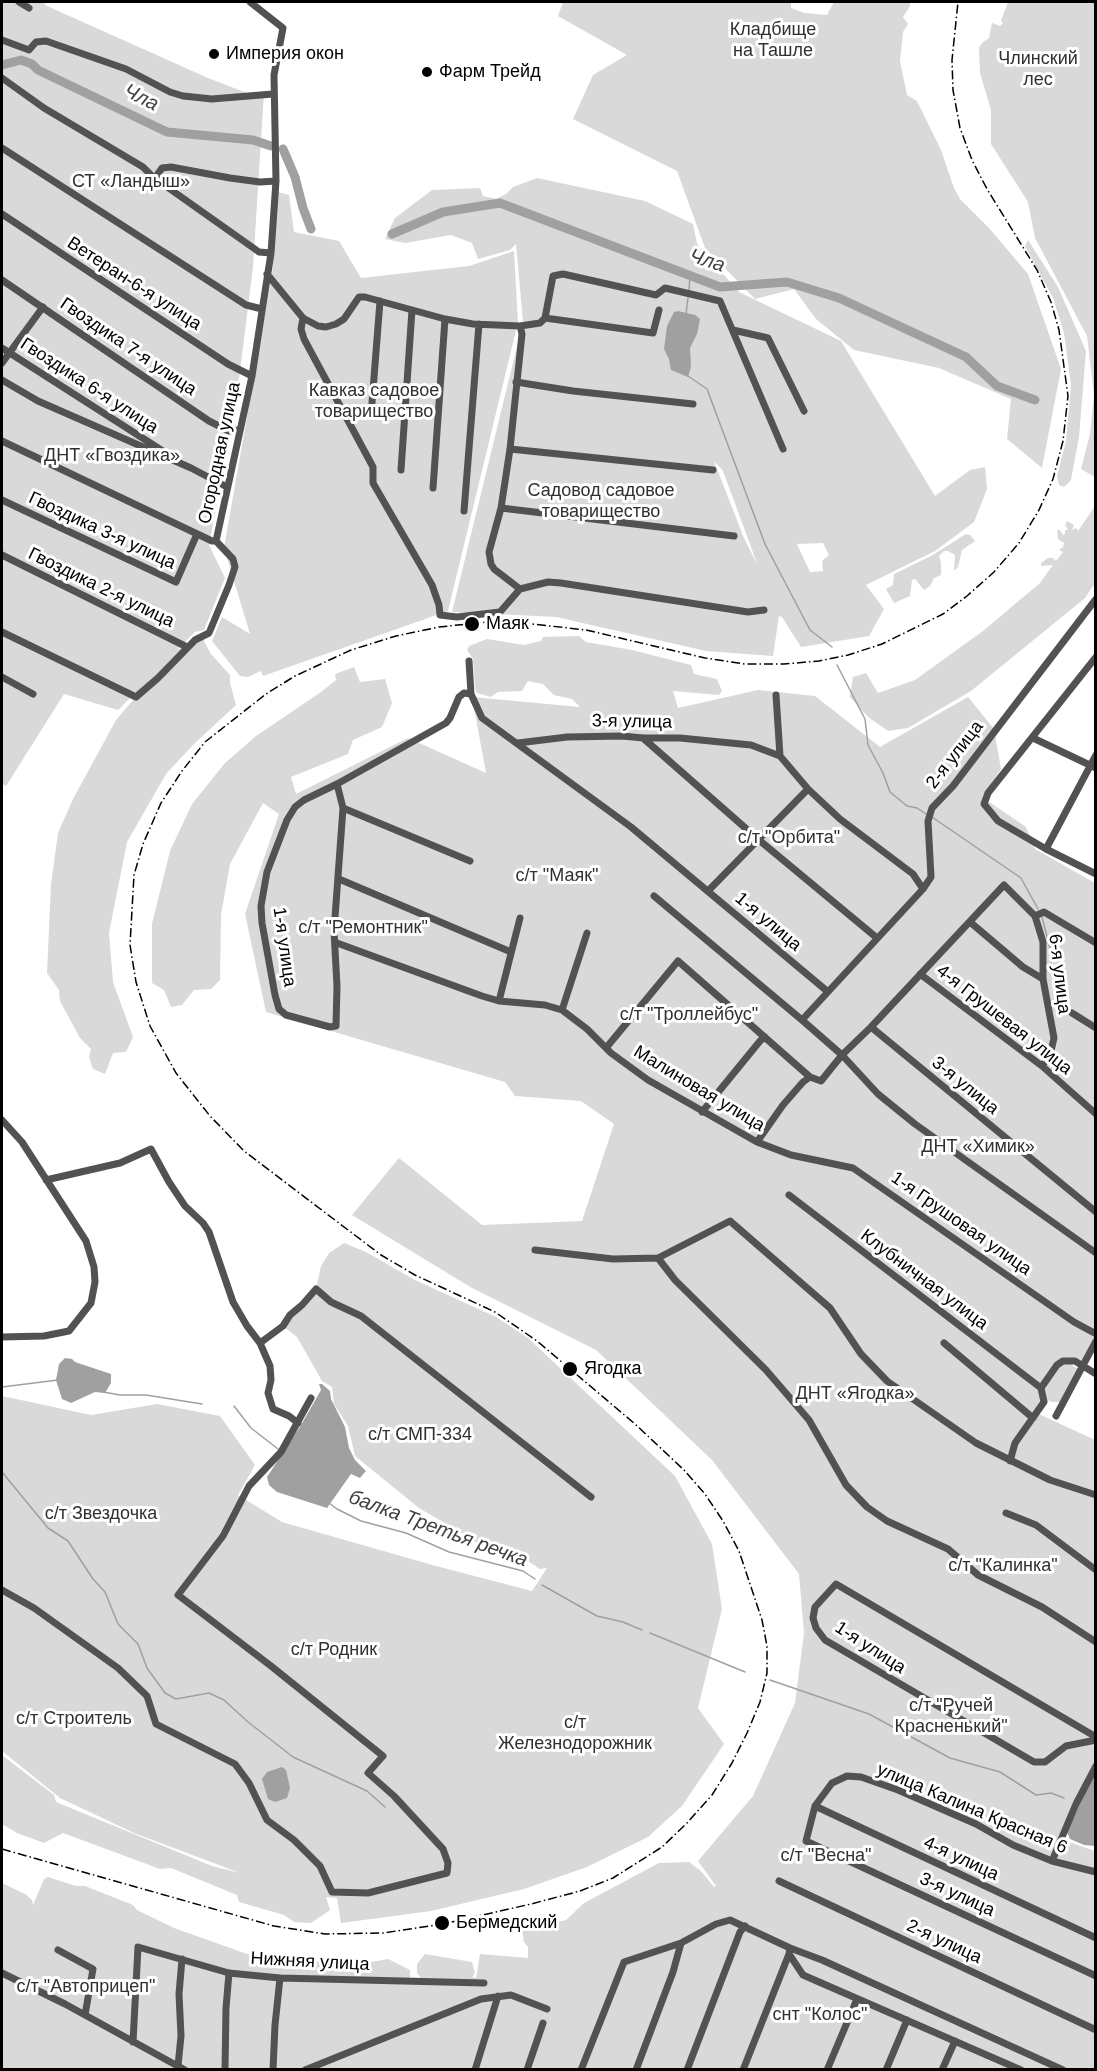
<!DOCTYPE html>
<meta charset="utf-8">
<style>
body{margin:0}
#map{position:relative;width:1097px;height:2071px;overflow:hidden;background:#fff;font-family:Arial,sans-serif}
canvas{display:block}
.frame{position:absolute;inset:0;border:3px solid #000;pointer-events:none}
</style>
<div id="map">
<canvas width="1097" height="2071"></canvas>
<div class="frame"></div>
</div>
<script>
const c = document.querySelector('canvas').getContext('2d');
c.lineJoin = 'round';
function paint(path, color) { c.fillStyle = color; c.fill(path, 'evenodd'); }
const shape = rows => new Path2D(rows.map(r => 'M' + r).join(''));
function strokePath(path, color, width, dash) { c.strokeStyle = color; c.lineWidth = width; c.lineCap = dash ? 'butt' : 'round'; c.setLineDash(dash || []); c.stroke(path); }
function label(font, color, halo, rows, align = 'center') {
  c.font = font + ' Arial,sans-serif'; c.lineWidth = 6; c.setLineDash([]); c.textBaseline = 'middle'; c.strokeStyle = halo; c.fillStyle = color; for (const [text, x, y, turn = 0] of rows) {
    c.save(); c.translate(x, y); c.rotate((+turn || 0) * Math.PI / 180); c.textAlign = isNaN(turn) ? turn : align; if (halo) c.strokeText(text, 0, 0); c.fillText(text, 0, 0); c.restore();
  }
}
paint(shape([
 [2,2,43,2,47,6,208,78,247,93,264,93,253,267,236,403,209,545,225,578,204,630,195,632,176,651,183,646,203,639,211,654,230,675,230,683,236,705,193,745,166,774,127,842,109,933,113,982,133,1037,126,1052,113,1053,105,1074,93,1069,89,1057,91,1049,80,1038,60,1001,59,990,47,973,51,884,58,833,73,799,116,720,134,699,133,695,118,710,64,694,6,786,2,783],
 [563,2,791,2,791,8,804,13,827,15,834,2,910,2,910,6,903,17,908,24,903,32,900,61,907,95,917,101,941,150,954,188,960,199,989,228,1028,274,1061,369,1042,468,1007,439,1011,399,939,368,854,350,816,319,794,289,755,299,705,248,677,171,573,119,593,75,627,55,558,16],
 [1008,2,1095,2,1095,477,1081,469,1090,434,1094,395,1087,336,1035,238,1028,202,991,144,991,110,980,73,979,48,982,43,989,38,992,23,1000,26,1003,23,1001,21],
 [537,178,645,201,693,224,697,244,739,292,841,341,935,496,970,470,985,467,987,489,974,522,935,551,866,585,884,609,869,636,801,647,782,617,779,616,773,656,706,651,556,617,452,612,523,322,516,244,510,250,478,259,472,243,451,235,405,243,385,239,395,218,432,190,480,188,483,196,496,199,506,194,513,187],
 [714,461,723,471,758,566,744,538],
 [823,543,829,555,822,561,823,571,810,572,797,544],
 [278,192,289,195,294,232,339,241,361,278,469,266,514,251,518,322,448,611,263,676,261,671,248,677,240,676,212,641,222,617,250,634,224,548,272,274],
 [1028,240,1058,287,1086,351,1079,437,1071,480,1064,487,1059,485,1057,476,1066,441,1071,385,1064,333,1053,298,1025,246],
 [1095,506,1095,583,1085,598,971,691,908,728,888,731,868,717,850,697,853,677,866,673,878,693,915,680,983,631,1040,583,1053,565,1041,566,1041,563,1048,558,1053,558,1056,561,1063,552,1059,550,1063,547,1064,543,1058,539,1057,530,1060,530,1063,535,1065,534,1065,530,1068,530,1065,525,1067,521,1074,525,1072,530,1076,528,1078,531],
 [966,534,970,535,975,541,962,550,958,567,954,571,955,555,948,551,944,551,939,556,941,563,941,575,934,578,930,586,924,590,915,579,912,580,910,596,894,603,886,589,893,585,894,574,931,556],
 [579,636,586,642,632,650,691,665,694,674,717,679,722,691,719,695,673,691,678,708,758,690,815,696,880,747,968,697,994,729,1001,769,982,797,1026,827,1035,849,1095,883,1095,1331,1089,1334,1094,1337,1082,1360,1076,1358,1072,1365,1078,1369,1061,1402,1051,1402,1049,1400,1039,1414,1095,1440,1095,1760,1058,1838,1095,1851,1095,2069,2,2070,2,1883,25,1894,32,1900,33,1905,44,1879,48,1877,76,1886,85,1886,133,1905,137,1910,174,1928,250,1955,254,1964,267,1966,272,1959,332,1962,371,1962,388,1959,410,1970,410,1978,421,1978,417,1973,417,1964,425,1954,472,1962,475,1973,472,1977,476,1978,480,1954,528,1958,528,1947,524,1942,522,1929,566,1920,584,1903,659,1863,689,1862,701,1871,714,1887,716,1886,698,1861,753,1796,795,1703,804,1633,799,1574,712,1460,596,1350,472,1288,352,1215,399,1158,482,1225,582,1221,614,1124,581,1101,515,1096,505,1082,266,1012,245,914,279,814,263,803,230,864,221,915,220,980,211,989,194,990,182,1005,171,1007,164,990,152,983,152,924,170,851,192,804,225,763,256,736,321,692,336,680,335,674,354,667,360,682,385,679,392,703,382,727,353,740,348,754,291,777,296,794,408,738,486,773,472,697,580,707,572,699,554,695,543,684,528,681,522,691,498,692,491,697,477,693,475,688,473,659,467,650,469,646,487,639,524,645,541,641,543,637],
 [344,1243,366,1252,415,1280,496,1317,528,1338,675,1476,712,1544,722,1609,698,1708,724,1744,682,1806,648,1837,587,1867,524,1889,431,1911,341,1923,337,1898,326,1897,330,1910,311,1923,294,1922,284,1915,239,1902,237,1895,171,1868,160,1869,63,1833,44,1843,17,1833,2,1824,2,1755,54,1795,56,1802,212,1866,240,1873,134,1833,60,1798,2,1751,2,1396,91,1415,157,1404,220,1416,255,1465,238,1495,282,1522,436,1566,532,1591,547,1568,540,1569,511,1550,491,1554,465,1535,419,1508,355,1456,348,1426,334,1404,332,1387,322,1381,297,1337,283,1326,316,1289,321,1266,329,1253]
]), '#d9d9d9');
paint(shape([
 [678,311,695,315,700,319,697,334,690,348,691,367,688,377,671,370,669,359,664,349,667,326,674,312],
 [65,1358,72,1359,75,1362,111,1374,111,1383,105,1393,95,1392,71,1403,62,1399,56,1380,59,1364],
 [319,1384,322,1384,330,1391,331,1399,345,1427,349,1448,355,1460,366,1471,360,1478,351,1474,327,1508,277,1492,269,1485,267,1477,301,1425,321,1390],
 [282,1767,286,1770,290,1788,287,1798,275,1802,268,1799,262,1779,267,1772],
 [1095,1771,1095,1846,1084,1845,1070,1839,1067,1832]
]), '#a0a0a0');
strokePath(shape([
 [689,290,690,276],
 [686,314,688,298],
 [688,376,707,389,765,544,810,630,832,647],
 [837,665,865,719,868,745,883,773,890,792,907,806,917,808,926,814],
 [932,817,1021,878,1038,909],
 [1042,917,1051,953,1052,976],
 [2,1387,58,1380],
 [103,1392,120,1395,146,1395,202,1404],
 [234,1406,251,1428,278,1449],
 [2,1472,48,1528,68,1541,93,1579,105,1592,118,1624,138,1644,147,1668,165,1693,176,1699,209,1693,224,1700,248,1722,293,1757,367,1791,385,1807],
 [329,1503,337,1509,361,1521,406,1533,449,1552,523,1571,535,1579],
 [542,1585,597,1616,623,1622,642,1630],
 [650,1633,745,1672],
 [770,1680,869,1714,950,1758,1000,1772,1036,1795,1051,1793,1064,1798]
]), '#a0a0a0', 1.5);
strokePath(shape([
 [2,65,21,60,32,64,38,70,167,132,253,140,271,146],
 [283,149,295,177,303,208,311,229],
 [392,234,443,212,500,203,720,287,787,282,839,298,966,357,997,386,1035,400]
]), '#a0a0a0', 9);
strokePath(shape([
 [19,2,29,8],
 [2,40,29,50,36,42,46,41,126,69,170,92,183,96,212,99,273,94],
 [2,78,44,108,143,167,153,177,252,247,259,252,271,253],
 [2,148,246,305,262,309],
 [155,178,162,168,171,167,230,178,260,182,276,181],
 [2,214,228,364,252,376],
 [267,274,303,318,318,326,326,327,336,324,344,319,359,297,365,297,445,319,473,324,520,326,540,323,545,318,553,276,563,274,656,295,665,288,720,301,783,449],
 [2,280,209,421,229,431,239,430],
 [303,318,301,329,304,339,373,467,373,483,432,585,439,605,440,615,457,617,500,612,520,589],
 [545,318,653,333,659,310],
 [520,326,522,334,510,449,501,508,489,552,491,564,494,569,520,589,548,582,561,583,748,612,764,610],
 [733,330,768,338,804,411],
 [2,348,169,455],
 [2,363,43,307],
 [2,380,38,401,191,468,227,487],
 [516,382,573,391,693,404],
 [372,403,380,301],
 [2,441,212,541,216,541],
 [510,449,713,470],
 [401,470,412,310],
 [433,488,445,319],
 [2,500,176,582,197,534],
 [501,508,734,536],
 [464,511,479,324],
 [216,541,252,376,271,253,276,181,274,75,283,28,250,2],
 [2,555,187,647],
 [2,632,136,697,158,678,195,640,209,633,229,585,235,567,233,559,216,541],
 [1096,657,988,793,984,804,998,821,1046,849,1096,874],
 [469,661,471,694,482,718,631,827,827,991],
 [2,677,33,694],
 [776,695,780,756,808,789,840,819,913,874,923,889],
 [643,738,759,840,877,938],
 [1033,738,1096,768],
 [518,743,567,737,622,736,643,738,680,738,751,745,780,756],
 [337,784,343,808,334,931,337,986,336,1026,330,1027,286,1015,279,1009,275,995,262,923,261,906,267,872,287,820,295,807,304,800,337,784,446,723,450,718,459,697,464,693,471,694],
 [343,808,470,861],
 [1046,849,1096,755],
 [339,879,511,952],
 [708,891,808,789],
 [654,896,802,1020,842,1055,878,1094,915,1124,1096,1253],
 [970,922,1023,967,1043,979],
 [337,943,482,996,499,1001,545,1005,562,1010,587,1029,611,1053,648,1080,757,1142,791,1155,853,1168,1074,1322,1096,1334],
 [920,974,1042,1066,1096,1114],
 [499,1001,520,918],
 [562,1010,587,933],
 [1072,1013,1096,1028],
 [802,1020,923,889,931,877,928,821,932,808,953,786,1096,599],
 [871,1027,1096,1212],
 [606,1048,678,961,810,1077,821,1081,842,1055,871,1027,1004,885,1035,916],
 [1042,1066,1050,1055,1054,1038,1043,979,1043,942,1035,916,1044,912,1096,943],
 [702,1112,760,1041,765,1037],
 [2,1120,22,1142,86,1241,94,1267,95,1282,91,1303,69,1331,44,1336,2,1337],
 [757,1142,783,1105,803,1082,810,1077],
 [46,1180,120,1163,151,1149,169,1182,185,1206,203,1223,209,1232,233,1302,247,1326,260,1343,270,1366,271,1380,268,1393,273,1409,289,1416,298,1423],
 [789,1195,1041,1388],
 [535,1250,613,1259,658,1258,730,1221,830,1308,861,1354,887,1381,976,1443,1050,1480,1096,1495],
 [658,1258,675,1280,766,1370,809,1420,846,1485,867,1507,887,1521,948,1549,978,1575,1042,1607,1096,1642],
 [260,1343,283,1326,290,1315,302,1305,316,1289,331,1302,361,1316,591,1497],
 [944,1343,1033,1418],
 [1041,1388,1057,1365,1063,1361,1075,1361,1096,1374],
 [1056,1416,1096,1341],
 [1010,1461,1015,1443,1044,1402,1041,1388],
 [1006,1513,1036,1525,1096,1570],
 [2,1590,34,1608,118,1668,147,1696,156,1724,235,1764,249,1783,267,1820,294,1840,320,1866,332,1892,368,1893,447,1873,448,1863,443,1849,394,1796,368,1773,383,1756,271,1666,178,1595,223,1536,249,1486,281,1452,311,1398],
 [1096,1737,836,1584,815,1607,813,1618,816,1628,825,1640,1034,1762,1045,1762,1066,1746,1096,1740],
 [815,1806,1096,1938],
 [1052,1861,1076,1804,1096,1766],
 [1096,1872,1052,1861,1013,1845,976,1824,898,1790,861,1777,847,1776,832,1783,815,1806,806,1841,1096,1976],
 [779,1881,1096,2030],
 [790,1948,822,1960,1063,2070],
 [58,1950,93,1969,85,2015],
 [2,1973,65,2004,185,2070],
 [133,2042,138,1947,229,1973,280,1978,484,1983],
 [178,2066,181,2036,179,1994,182,1959],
 [225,2070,226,2008,229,1973],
 [273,2070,275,2025,280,1978],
 [305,2070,481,1999,511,1995,547,2009],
 [475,2070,498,1996],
 [527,2070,543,2023],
 [581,2070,624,1962,681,1943,716,1924,730,1920,790,1948,789,1954,803,1975,1021,2070],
 [636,2070,673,1972,681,1943],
 [687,2070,740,1932,745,1926],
 [743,2070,789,1954],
 [827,2070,857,1999],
 [886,2070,907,2020],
 [942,2070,955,2041]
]), '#525252', 7);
strokePath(shape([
 [2,1849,274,1926,325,1934,383,1933,443,1924,531,1904,580,1891,613,1878,662,1847,687,1823,712,1795,732,1763,747,1733,760,1702,767,1673,767,1646,762,1620,739,1551,723,1521,705,1494,684,1470,635,1424,537,1341,495,1312,415,1275,381,1255,244,1151,210,1116,176,1073,150,1026,136,982,130,945,134,875,143,844,161,803,182,771,205,742,266,694,295,676,351,650,396,636,439,627,487,622,514,622,586,630,705,658,745,664,784,664,819,661,848,655,882,644,943,614,967,596,994,572,1019,543,1039,510,1053,479,1063,441,1068,396,1059,330,1051,302,1037,270,987,189,972,160,960,128,953,90,952,60,958,2]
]), '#000', 1.5, [9, 3, 1.5, 3]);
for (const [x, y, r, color] of [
 [214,54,6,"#000"],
 [427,72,6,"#000"],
 [472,624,8,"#000"],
 [570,1369,8,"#000"],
 [442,1923,8,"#000"]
]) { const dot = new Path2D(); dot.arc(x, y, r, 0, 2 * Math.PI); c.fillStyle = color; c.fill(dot); strokePath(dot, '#fff', 2); }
label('18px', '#303030', '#fff', [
 ["Кладбище",773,30],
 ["на Ташле",773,51],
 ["Члинский",1038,59],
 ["лес",1038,80],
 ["СТ «Ландыш»",131,182],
 ["Кавказ садовое",374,391],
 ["товарищество",374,412],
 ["ДНТ «Гвоздика»",112,456],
 ["Садовод садовое",601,491],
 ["товарищество",601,512],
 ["с/т \"Орбита\"",789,838],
 ["с/т \"Маяк\"",557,876],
 ["с/т \"Ремонтник\"",363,928],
 ["с/т \"Троллейбус\"",689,1015],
 ["ДНТ «Химик»",978,1147],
 ["ДНТ «Ягодка»",855,1394],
 ["с/т СМП-334",420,1435],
 ["с/т Звездочка",101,1514],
 ["с/т \"Калинка\"",1003,1566],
 ["с/т Родник",334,1650],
 ["с/т \"Ручей",951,1706],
 ["Красненький\"",951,1727],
 ["с/т Строитель",74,1719],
 ["с/т",575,1723],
 ["Железнодорожник",575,1744],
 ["с/т \"Весна\"",826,1856],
 ["с/т \"Автоприцеп\"",86,1987],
 ["снт \"Колос\"",820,2015]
]);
label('18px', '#000', '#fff', [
 ["Империя окон",226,54],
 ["Фарм Трейд",439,72],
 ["Маяк",486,624],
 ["Ягодка",584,1369],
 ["Бермедский",456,1923]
], 'left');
label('18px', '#000', '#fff', [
 ["Ветеран-6-я улица",134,284,33],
 ["Гвоздика 7-я улица",128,347,34],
 ["Гвоздика 6-я улица",89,386,33],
 ["Огородная улица",220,453,-78],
 ["Гвоздика 3-я улица",102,531,25],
 ["Гвоздика 2-я улица",101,588,26],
 ["3-я улица",632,722,1],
 ["2-я улица",955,755,-52],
 ["1-я улица",768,922,40],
 ["1-я улица",284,947,82],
 ["6-я улица",1059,974,83],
 ["4-я Грушевая улица",1004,1020,38],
 ["3-я улица",965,1086,39],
 ["Малиновая улица",699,1089,31],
 ["1-я Грушовая улица",961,1224,35],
 ["Клубничная улица",924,1280,37],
 ["1-я улица",870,1648,33],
 ["улица Калина Красная 6",972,1809,23],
 ["4-я улица",961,1859,25],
 ["3-я улица",957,1895,25],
 ["2-я улица",944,1942,25],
 ["Нижняя улица",310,1962,3]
]);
label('italic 20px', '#414141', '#fff', [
 ["Чла",141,98,27],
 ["Чла",707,261,18],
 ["балка Третья речка",438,1529,20]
]);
</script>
